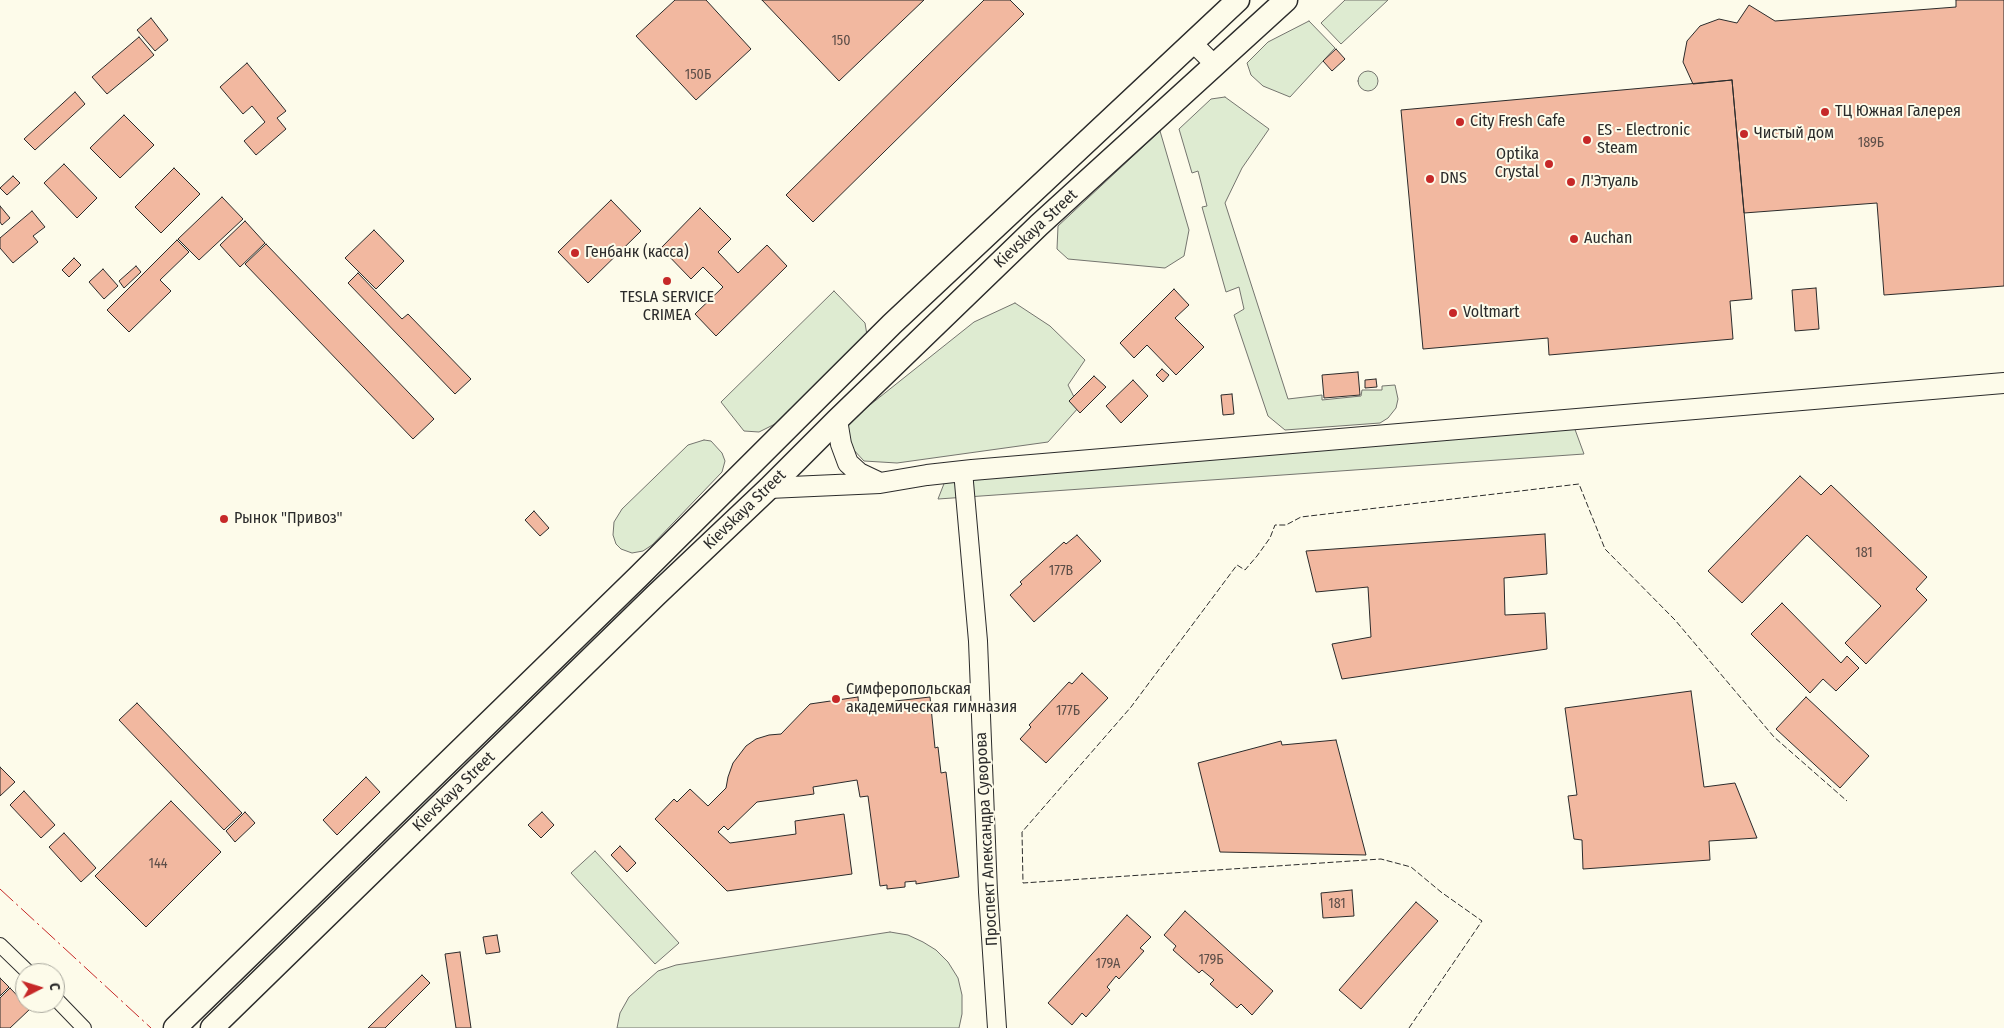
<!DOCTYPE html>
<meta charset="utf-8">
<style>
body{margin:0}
#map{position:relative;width:2004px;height:1028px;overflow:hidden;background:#fdfbea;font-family:"Fira Sans Condensed",sans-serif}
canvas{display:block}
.north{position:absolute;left:15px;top:963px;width:50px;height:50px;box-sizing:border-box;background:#fdfbea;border:1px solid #a9a89e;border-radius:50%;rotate:85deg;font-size:14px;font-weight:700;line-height:20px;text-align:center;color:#2b2b2b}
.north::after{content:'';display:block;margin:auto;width:18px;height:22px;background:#c62828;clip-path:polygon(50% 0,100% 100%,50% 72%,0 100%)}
</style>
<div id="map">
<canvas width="2004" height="1028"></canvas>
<div class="north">С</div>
</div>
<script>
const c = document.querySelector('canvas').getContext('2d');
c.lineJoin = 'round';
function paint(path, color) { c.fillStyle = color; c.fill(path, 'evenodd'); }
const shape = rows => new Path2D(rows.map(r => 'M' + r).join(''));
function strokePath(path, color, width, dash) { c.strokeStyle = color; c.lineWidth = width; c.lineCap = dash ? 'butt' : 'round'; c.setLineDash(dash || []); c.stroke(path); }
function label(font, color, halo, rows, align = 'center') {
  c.font = font + ' "Fira Sans Condensed",sans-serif'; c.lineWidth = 4; c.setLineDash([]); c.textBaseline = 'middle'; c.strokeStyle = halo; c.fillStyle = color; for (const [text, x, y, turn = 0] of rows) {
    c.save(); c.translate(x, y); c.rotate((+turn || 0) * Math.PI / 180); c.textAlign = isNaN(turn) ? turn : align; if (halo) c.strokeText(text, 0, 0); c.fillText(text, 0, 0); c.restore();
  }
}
const green = shape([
 [1345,0,1388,0,1341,44,1321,23,1345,0],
 [1309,21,1335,48,1290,97,1263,86,1251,75,1247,63,1268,42,1309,21],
 '1358 81a10 10 0 1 1 20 0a10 10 0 1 1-20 0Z',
 [1225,97,1269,129,1242,168,1225,203,1288,399,1322,395,1322,400,1361,396,1362,390,1382,390,1382,386,1395,385,1398,399,1396,408,1388,418,1380,423,1285,430,1268,416,1234,315,1244,309,1239,287,1226,292,1202,207,1207,206,1198,171,1192,173,1179,129,1211,99,1225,97],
 [1160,131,1189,230,1184,256,1165,268,1068,259,1057,249,1058,226,1160,131],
 [834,291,865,323,867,335,775,424,759,432,744,431,721,402,834,291],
 [1015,303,1050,326,1085,360,1068,385,1079,407,1048,442,897,463,864,461,851,447,846,424,974,322,1015,303],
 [1573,424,1584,454,938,499,947,476,1573,424],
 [704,440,711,441,722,453,725,461,722,472,652,545,643,551,632,553,621,549,616,544,613,535,614,522,622,509,688,445,704,440],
 [595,851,679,943,655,964,571,873,595,851],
 [890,932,908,935,923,942,936,950,948,962,958,978,962,995,962,1014,959,1028,617,1028,620,1013,629,997,658,971,676,965,890,932]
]);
paint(green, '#deebd1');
strokePath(green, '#74746e', 1);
const building = shape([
 [675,0,706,0,751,49,696,100,636,36,675,0],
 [762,0,924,0,839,81,762,0],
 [984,0,1010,0,1024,14,813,222,786,195,984,0],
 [1956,0,2004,0,2004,286,1884,295,1877,203,1744,213,1732,80,1693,84,1683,62,1687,41,1700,26,1719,19,1737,23,1749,5,1775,21,1956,7,1956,0],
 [151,18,168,40,155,51,137,30,151,18],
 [139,37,154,55,107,94,92,77,139,37],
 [1336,49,1345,59,1332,71,1323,61,1336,49],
 [247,63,286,111,277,118,286,129,256,155,244,141,265,122,252,106,243,114,220,87,247,63],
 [1732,80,1752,299,1730,301,1733,339,1549,355,1548,338,1423,349,1401,110,1732,80],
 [75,92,85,104,35,150,24,139,75,92],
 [124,115,154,145,120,178,90,148,124,115],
 [64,164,97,198,77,218,44,183,64,164],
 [174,168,200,194,161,233,135,207,174,168],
 [13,176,20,183,7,195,0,188,13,176],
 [222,197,243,219,199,260,178,239,222,197],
 [611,200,641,231,588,283,558,252,611,200],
 [0,206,10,218,2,225,0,222,0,206],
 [700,208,731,239,718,252,738,273,767,245,787,266,716,336,695,314,723,287,703,267,691,279,661,248,700,208],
 [32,211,45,227,33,236,38,242,13,263,0,248,0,238,32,211],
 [245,221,265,243,240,267,220,245,245,221],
 [374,230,404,261,376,289,345,258,374,230],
 [177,240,189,252,160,280,171,291,129,332,107,310,177,240],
 [266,244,434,419,413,439,245,264,266,244],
 [74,258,81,265,69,277,62,270,74,258],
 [136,266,141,272,124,288,119,281,136,266],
 [103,269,118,286,104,299,89,282,103,269],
 [358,273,402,319,408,314,471,379,455,394,348,283,358,273],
 [1816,288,1819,329,1795,331,1792,290,1816,288],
 [1174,289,1189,305,1175,318,1204,347,1176,375,1147,345,1134,358,1120,343,1174,289],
 [1162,369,1169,375,1163,382,1156,375,1162,369],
 [1358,372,1360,395,1324,398,1322,375,1358,372],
 [1094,376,1106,387,1080,413,1069,401,1094,376],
 [1376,379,1377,387,1365,388,1365,380,1376,379],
 [1133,380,1148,396,1121,423,1106,406,1133,380],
 [1232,394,1234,414,1223,415,1221,395,1232,394],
 [1800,476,1821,495,1831,485,1927,577,1916,589,1927,600,1866,664,1845,643,1881,606,1807,535,1742,603,1708,571,1800,476],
 [534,511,549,528,540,536,525,520,534,511],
 [1545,534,1547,574,1504,578,1505,615,1545,613,1547,649,1342,679,1332,644,1371,637,1368,587,1316,592,1306,551,1545,534],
 [1077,535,1101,561,1034,622,1010,595,1022,584,1020,582,1064,542,1066,544,1077,535],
 [1782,603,1841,663,1847,656,1859,668,1836,691,1823,679,1810,693,1751,634,1782,603],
 [1082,673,1108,698,1046,763,1020,739,1031,727,1029,725,1069,682,1072,684,1082,673],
 [1691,691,1704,787,1735,783,1757,838,1709,841,1710,860,1583,869,1582,840,1574,839,1568,796,1577,795,1565,708,1691,691],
 [858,697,859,709,896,705,895,701,930,697,935,748,938,747,941,773,946,772,959,877,916,884,916,881,905,882,905,887,887,889,887,885,880,886,868,796,860,797,857,780,813,787,814,794,757,802,728,830,724,826,718,832,730,843,796,834,795,821,844,814,852,874,727,891,655,819,674,799,677,802,690,789,708,806,726,788,728,777,733,763,746,746,756,739,769,735,781,734,810,704,858,697],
 [1806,697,1869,756,1840,788,1776,729,1806,697],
 [137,703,242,813,224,830,119,720,137,703],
 [1336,740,1366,855,1220,852,1198,763,1281,741,1282,745,1336,740],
 [0,767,15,782,0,796,0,767],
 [366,777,380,792,337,835,323,820,366,777],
 [24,791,55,825,41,838,10,805,24,791],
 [171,801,221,852,146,927,95,876,171,801],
 [245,812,255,823,235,842,226,831,245,812],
 [542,812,554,825,541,838,528,825,542,812],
 [64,833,96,868,81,882,49,847,64,833],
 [620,846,636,863,627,872,611,855,620,846],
 [1352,890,1354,916,1323,918,1321,893,1352,890],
 [1416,902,1438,921,1361,1009,1339,990,1416,902],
 [1185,911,1273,991,1252,1015,1241,1004,1237,1008,1210,984,1214,980,1202,970,1199,973,1173,950,1176,946,1164,935,1185,911],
 [1127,915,1151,937,1140,948,1144,951,1119,979,1116,976,1107,987,1110,990,1086,1017,1082,1013,1072,1025,1048,1003,1127,915],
 [497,935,500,952,486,954,483,937,497,935],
 [460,952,471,1028,456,1028,445,954,460,952],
 [422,975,430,983,385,1028,368,1028,422,975],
 [0,978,9,987,0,996,0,978],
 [10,988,30,1009,10,1028,0,1028,0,998,10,988]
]);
paint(building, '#f2b8a0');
strokePath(building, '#2b2b2b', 1);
const minor = shape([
 [0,945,29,973],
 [55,998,84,1028]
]);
const tertiary = shape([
 [1192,42,1215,65],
 [963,471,978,641,988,892,997,1028]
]);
const secondary = shape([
 [837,420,841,444,848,463,859,473,878,482],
 [769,488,880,483,927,475,972,470,2004,383]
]);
const primary = shape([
 [175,1028,638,577,892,324,1238,0],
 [212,1028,656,595,769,488,837,420,1039,225,1286,0]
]);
strokePath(minor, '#2b2b2b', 16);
strokePath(tertiary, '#2b2b2b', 20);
strokePath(secondary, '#2b2b2b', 22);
strokePath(primary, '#2b2b2b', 25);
strokePath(minor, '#fdfbea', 14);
strokePath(tertiary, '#fdfbea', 18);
strokePath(secondary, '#fdfbea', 20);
strokePath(primary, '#fdfbea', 22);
strokePath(shape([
 [1409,1028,1482,921,1441,892,1411,867,1381,859,1023,883,1022,832,1131,707,1237,565,1245,570,1257,556,1270,538,1275,525,1286,525,1301,517,1579,484,1605,549,1675,620,1774,737,1847,801]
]), '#2b2b2b', 1, [6, 2.5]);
strokePath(shape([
 [0,889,151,1028]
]), '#c62828', 1, [18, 4, 2.5, 4]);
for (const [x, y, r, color] of [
 [1825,112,5,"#c62828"],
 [1460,122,5,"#c62828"],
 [1744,134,5,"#c62828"],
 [1587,140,5,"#c62828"],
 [1549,164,5,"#c62828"],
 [1430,179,5,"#c62828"],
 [1571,182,5,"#c62828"],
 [1574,239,5,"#c62828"],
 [575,253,5,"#c62828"],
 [667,281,5,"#c62828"],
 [1453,313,5,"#c62828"],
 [224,519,5,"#c62828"],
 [836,699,5,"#c62828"]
]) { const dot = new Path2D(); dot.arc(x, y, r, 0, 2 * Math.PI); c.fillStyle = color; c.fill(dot); strokePath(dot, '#fdfbea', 2); }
label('14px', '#5d4e48', null, [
 ["150",841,41],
 ["150Б",698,75],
 ["189Б",1871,143],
 ["181",1864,553],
 ["177В",1061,571],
 ["177Б",1068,711],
 ["144",158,864],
 ["181",1337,904],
 ["179Б",1211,960],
 ["179А",1108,964]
]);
label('16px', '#2b2b2b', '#fdfbea', [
 ["ТЦ Южная Галерея",1835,112],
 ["City Fresh Cafe",1470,122],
 ["ES - Electronic",1597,131],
 ["Steam",1597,149],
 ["Чистый дом",1754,134],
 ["Optika",1539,155,"right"],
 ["Crystal",1539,173,"right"],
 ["DNS",1440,179],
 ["Л'Этуаль",1581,182],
 ["Auchan",1584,239],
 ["Генбанк (касса)",585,253],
 ["TESLA SERVICE",667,298,"center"],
 ["CRIMEA",667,316,"center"],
 ["Voltmart",1463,313],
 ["Рынок \"Привоз\"",234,519],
 ["Симферопольская",846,690],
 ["академическая гимназия",846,708]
], 'left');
label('16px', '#2b2b2b', '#fdfbea', [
 ["Kievskaya Street",1036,229,-43],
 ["Kievskaya Street",745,510,-44],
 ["Kievskaya Street",454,792,-44],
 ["Проспект Александра Суворова",987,839,-93]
]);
</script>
